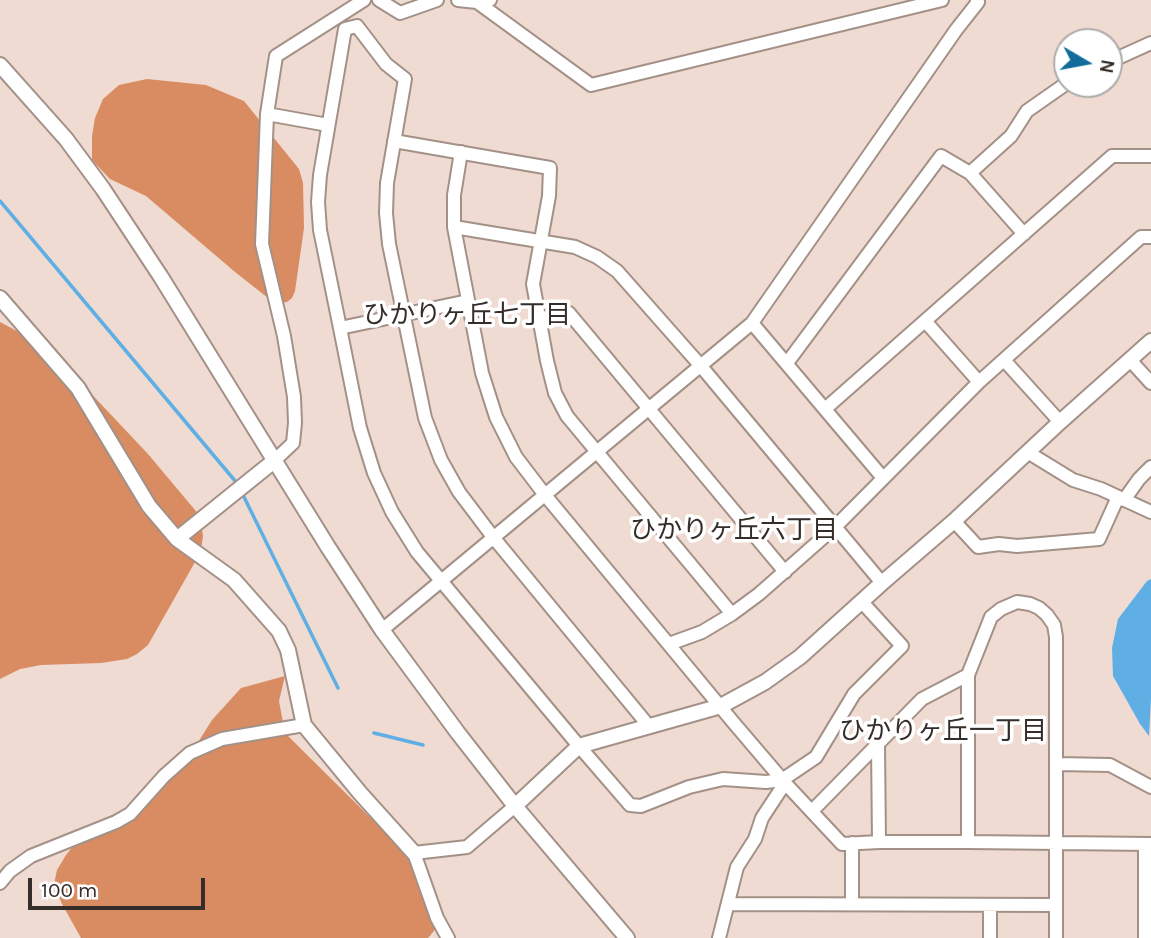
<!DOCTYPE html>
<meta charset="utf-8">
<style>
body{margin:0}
#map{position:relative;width:1151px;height:938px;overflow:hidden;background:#efdbd1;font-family:Karla,sans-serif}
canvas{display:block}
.north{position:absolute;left:1053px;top:28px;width:70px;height:70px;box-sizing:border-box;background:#fff;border:2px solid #aeaba9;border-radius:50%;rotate:100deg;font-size:19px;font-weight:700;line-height:28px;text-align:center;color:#342d29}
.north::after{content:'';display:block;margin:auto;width:24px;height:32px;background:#136b9b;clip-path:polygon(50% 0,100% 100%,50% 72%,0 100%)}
.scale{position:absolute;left:28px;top:878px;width:177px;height:32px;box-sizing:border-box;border:4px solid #342d29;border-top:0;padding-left:9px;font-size:21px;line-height:24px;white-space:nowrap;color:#342d29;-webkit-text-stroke:5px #fff;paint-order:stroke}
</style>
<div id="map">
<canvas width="1151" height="938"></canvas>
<div class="north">N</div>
<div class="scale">100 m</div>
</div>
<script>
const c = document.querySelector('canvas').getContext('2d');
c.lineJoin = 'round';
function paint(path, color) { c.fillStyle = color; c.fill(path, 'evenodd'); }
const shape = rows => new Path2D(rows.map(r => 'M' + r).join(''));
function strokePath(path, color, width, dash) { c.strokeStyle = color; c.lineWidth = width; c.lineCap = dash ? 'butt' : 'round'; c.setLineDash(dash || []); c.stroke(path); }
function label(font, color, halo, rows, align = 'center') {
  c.font = font + ' Karla,"Noto Sans JP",sans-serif'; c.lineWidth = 7; c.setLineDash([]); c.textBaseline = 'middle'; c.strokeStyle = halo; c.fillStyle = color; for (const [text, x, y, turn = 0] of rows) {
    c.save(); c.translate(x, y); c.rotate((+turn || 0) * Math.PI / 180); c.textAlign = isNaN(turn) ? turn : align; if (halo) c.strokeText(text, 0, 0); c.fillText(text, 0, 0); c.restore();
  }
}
paint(shape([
 [147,79,206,85,244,101,299,169,303,183,304,228,295,291,292,298,287,302,278,303,268,298,235,272,146,196,110,179,92,160,92,136,95,118,103,99,119,85],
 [0,322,43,345,82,384,148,454,200,516,203,536,201,549,195,562,148,645,137,654,127,659,101,663,41,665,20,669,0,679],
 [285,676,279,701,285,733,421,868,438,926,428,938,81,938,62,904,54,884,57,870,66,855,86,830,115,816,170,775,190,755,212,720,241,688]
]), '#d98b61');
paint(shape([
 [1151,579,1151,699,1149,736,1140,724,1113,676,1112,648,1118,619,1147,581]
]), '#5fafe5');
strokePath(shape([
 [0,201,236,482],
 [244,497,338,688],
 [374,733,423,745]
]), '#5fafe5', 3.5);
const minor = shape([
 [379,0,400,13,437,0],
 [458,0,477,2,490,0],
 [477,2,591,85,942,0],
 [1109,62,1151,43],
 [267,114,328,125],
 [394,141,550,168,549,196,533,284,547,361,555,393,567,416,732,614],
 [461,152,454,195,454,227,482,373,496,417,516,457,545,495,733,722,785,783,842,844,879,842,968,842,1151,844],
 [970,173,1011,136,1027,111,1067,83],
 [454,227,575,247,597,257,617,271,700,365,882,583],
 [538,319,569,313,785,572],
 [925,321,979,382],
 [752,323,883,478],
 [340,328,468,301],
 [1004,360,1060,422],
 [1130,360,1151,383],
 [787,363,941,156,970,173,1024,234],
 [825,409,1112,156,1151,156],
 [1029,453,1073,480,1101,489,1151,512],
 [274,461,293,443,295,423,294,397,284,336,262,244,267,114,276,56,364,0],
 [1124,500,1139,479,1151,467],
 [954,521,978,547,999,544,1017,546,1099,539,1118,497],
 [382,630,752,323,956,30,978,2,977,0],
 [669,644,702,632,732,614,759,594,835,527,979,382,1141,237,1151,237],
 [968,675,968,842],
 [648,725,493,537,459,492,441,460,425,418,389,244,386,213,387,183,405,79,386,64,357,26,345,29,320,175,318,202,320,230,340,328,360,428,374,473,392,512,417,552,579,746,630,805,641,806,689,787,723,779,766,782,782,780,816,757,854,694,902,646,862,602],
 [878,745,879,842],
 [1057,764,1110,765,1151,787],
 [812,811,922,699,968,675,991,617,1001,609,1017,602,1030,604,1039,608,1047,615,1054,625,1056,637,1056,938],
 [1145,844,1145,938],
 [0,883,10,871,31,856,116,822,130,814,164,776,190,753,222,739,304,725],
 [728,904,1056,905],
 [852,904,852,843],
 [448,938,437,918,414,853,467,847,515,806],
 [719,938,737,867,755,839,762,818,785,783],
 [990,938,990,905]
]);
const tertiary = shape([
 [0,65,66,139,103,189,161,277,328,547,382,630,458,733,515,806,627,938],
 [0,298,78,388,149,506,177,539,234,580,279,631,288,650,304,725,360,793,414,853],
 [177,539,274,461],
 [515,806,579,746,721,706,765,682,800,657,882,583,954,521,1060,422,1151,341]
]);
strokePath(minor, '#a39188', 16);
strokePath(tertiary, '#a39188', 18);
strokePath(minor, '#fff', 12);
strokePath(tertiary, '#fff', 14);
label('26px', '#342d29', '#fff', [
 ["ひかりヶ丘七丁目",467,316],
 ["ひかりヶ丘六丁目",734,531],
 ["ひかりヶ丘一丁目",943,732]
]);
</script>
